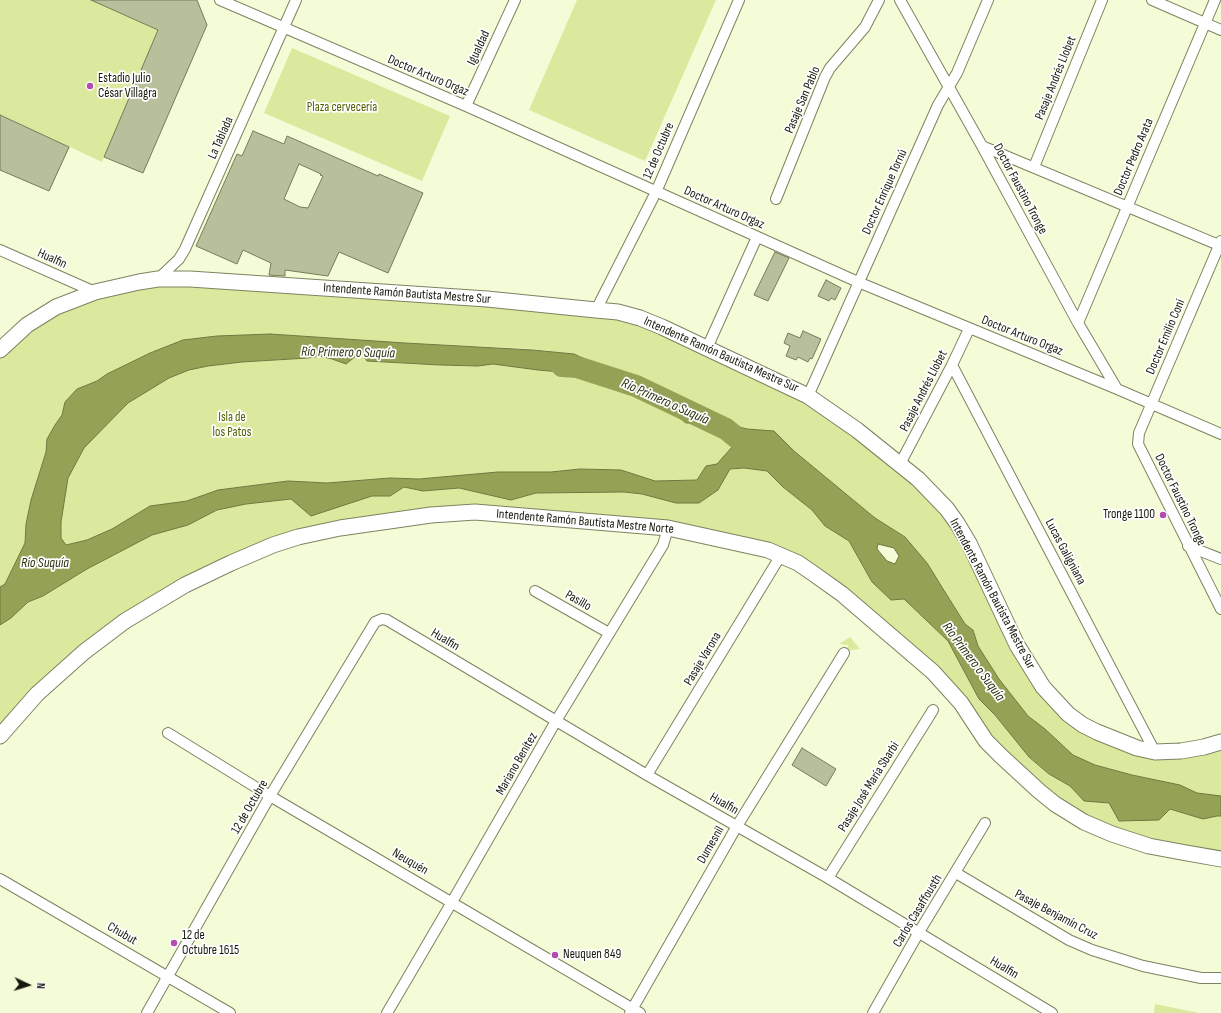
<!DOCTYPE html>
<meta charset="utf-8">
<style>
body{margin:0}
#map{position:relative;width:1221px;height:1013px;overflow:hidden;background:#f3fcd6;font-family:"Sofia Sans Condensed",sans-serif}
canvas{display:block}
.north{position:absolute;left:8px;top:965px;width:40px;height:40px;-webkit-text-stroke:3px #fff;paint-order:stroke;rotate:94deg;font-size:11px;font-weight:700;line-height:16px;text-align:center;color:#17190c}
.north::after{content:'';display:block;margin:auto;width:14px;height:18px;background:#17190c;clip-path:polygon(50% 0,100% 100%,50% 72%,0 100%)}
</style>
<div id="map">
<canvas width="1221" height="1013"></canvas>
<div class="north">N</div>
</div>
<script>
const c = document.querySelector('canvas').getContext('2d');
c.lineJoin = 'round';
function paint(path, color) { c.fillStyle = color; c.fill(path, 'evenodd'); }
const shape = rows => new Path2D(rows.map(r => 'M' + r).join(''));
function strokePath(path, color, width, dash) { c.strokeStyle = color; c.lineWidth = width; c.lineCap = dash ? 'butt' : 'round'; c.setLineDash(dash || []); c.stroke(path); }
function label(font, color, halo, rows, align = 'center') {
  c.font = font + ' "Sofia Sans Condensed",sans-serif'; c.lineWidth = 3.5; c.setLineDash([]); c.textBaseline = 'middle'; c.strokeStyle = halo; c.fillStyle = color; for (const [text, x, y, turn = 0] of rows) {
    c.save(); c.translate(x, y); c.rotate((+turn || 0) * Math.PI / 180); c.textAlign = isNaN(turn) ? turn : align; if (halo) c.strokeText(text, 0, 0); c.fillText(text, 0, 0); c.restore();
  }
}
paint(shape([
 [0,0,197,0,143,173,104,157,102,162,70,147,49,191,0,170],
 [577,0,716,0,645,161,529,110],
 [292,48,450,116,422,181,264,113],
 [139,282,618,312,795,388,947,509,1055,701,1137,748,1221,742,1221,796,1197,793,1180,785,1132,775,1095,765,1073,755,1045,729,1028,716,999,679,978,646,973,630,965,624,942,586,905,537,875,518,794,451,774,431,747,429,736,426,708,410,680,400,650,383,596,364,574,354,533,349,405,343,270,334,217,336,183,340,150,353,107,374,97,381,77,389,65,402,62,415,55,425,47,439,46,452,31,500,26,524,25,543,5,584,0,587,0,350,27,325],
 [361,351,367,361,440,365,478,366,493,364,538,370,573,373,589,371,609,374,628,382,652,397,686,423,715,422,725,433,732,447,717,464,706,466,697,480,655,481,621,470,580,469,551,472,519,472,419,479,390,478,327,483,288,481,218,490,187,501,150,506,112,529,87,540,66,545,60,538,61,522,67,478,84,448,128,403,169,378,189,370,208,366,242,362,308,358,320,356,332,359,346,364],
 [744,468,767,471,783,487,812,510,825,526,849,541,872,582,891,600,904,599,948,641,979,699,995,715,1029,757,1049,774,1070,786,1084,801,1170,809,1203,819,1217,816,1221,816,1221,859,1149,846,1055,804,961,703,798,563,668,528,475,512,298,537,125,621,0,736,0,625,11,618,28,602,43,596,87,569,152,535,188,525,217,510,246,504,291,499,311,515,372,496,390,496,404,487,423,491,459,488,511,500,536,493,624,492,642,494,718,490,730,469],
 [850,637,860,649,844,651,849,645,839,644],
 [1155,1004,1199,1013,1154,1013]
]), '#dbe99e');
const water = shape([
 [270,334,405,343,533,350,574,354,596,364,650,383,680,400,708,410,736,426,747,429,774,431,794,451,875,518,905,537,927,563,965,624,973,630,978,646,999,679,1028,716,1045,729,1073,755,1095,765,1132,775,1180,785,1197,793,1221,796,1221,816,1217,816,1203,819,1170,809,1159,820,1119,821,1109,803,1084,801,1070,786,1049,774,1029,757,995,715,979,699,948,641,904,599,891,600,872,582,849,541,825,526,812,510,783,487,767,471,744,468,730,469,718,490,699,503,676,503,642,494,624,492,536,493,511,500,459,488,423,491,404,487,390,496,372,496,311,516,291,499,246,504,217,510,188,525,152,535,87,569,43,596,28,602,11,618,0,625,0,587,5,584,25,543,26,524,31,500,46,452,47,439,55,425,62,415,65,402,77,389,97,381,107,374,150,353,183,340,217,336,270,334],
 [361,352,367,361,440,365,478,366,493,364,538,370,573,373,589,371,609,374,628,382,652,397,686,423,715,423,725,433,732,447,717,464,706,466,697,480,655,481,621,470,580,469,551,472,498,472,419,479,390,478,327,483,288,481,218,490,187,501,150,506,112,529,87,540,66,545,61,538,61,522,68,478,84,448,128,403,169,378,189,370,208,366,242,362,308,358,320,356,332,359,346,364,361,352],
 [878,544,894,548,899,556,895,564,887,561,877,549,878,544]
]);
paint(water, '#95a255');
strokePath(water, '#6f793f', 1);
strokePath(shape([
 [562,366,577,367,636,386,726,429,742,442]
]), '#95a255', 22);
const building = shape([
 [91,0,197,0,207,25,143,173,104,157,158,30,91,0],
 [0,115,69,147,49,191,0,170,0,115],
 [253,131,284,144,287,136,378,176,379,174,423,193,388,273,339,252,328,276,285,270,285,276,269,275,271,263,243,250,237,264,196,246,237,154,242,156,253,131],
 [299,164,321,174,320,175,323,176,308,208,300,207,284,199,299,164],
 [775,252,789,258,768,301,754,295,775,252],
 [826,280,841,288,835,300,831,298,829,301,818,296,826,280],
 [803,331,821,339,812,359,810,358,808,362,798,357,796,360,786,356,790,346,784,343,788,333,800,338,803,331],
 [802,748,836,769,826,786,792,765,802,748]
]);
paint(building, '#b7bf9b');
strokePath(building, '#757c5a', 1);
const minor = shape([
 [220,0,466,106,858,282,1117,389,1221,434],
 [900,0,982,146,1078,323,1117,389],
 [1152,0,1221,30],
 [466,106,515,0],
 [982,146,1221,246],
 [1034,167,1102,0],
 [776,199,825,77,830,68,865,27,879,0],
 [1221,241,1139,433,1138,444,1221,609],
 [0,250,95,292],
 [158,279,179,259,185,249,296,0],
 [596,310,656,192,739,0],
 [1078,323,1215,0],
 [707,348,757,237],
 [952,365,1155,752],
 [808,396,938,105,957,73,988,0],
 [900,464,952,365,969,329],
 [1188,546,1221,559],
 [535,591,609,633],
 [168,733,270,796,640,1013],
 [647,775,781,555],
 [956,873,1069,940,1092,950,1143,966,1201,978,1221,978],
 [828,878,933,710],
 [0,879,230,1013],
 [147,1013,270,796,375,622,382,619,387,620,647,775,828,878,1052,1013],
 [387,1013,452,902,556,721,663,545,668,528],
 [630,1013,737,826,844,653],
 [873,1013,919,932,985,823]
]);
const primary = shape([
 [0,350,27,325,56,307,95,292,139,282,158,279,190,279,487,299,596,310,618,312,640,318,662,327,808,396,857,430,918,479,947,509,957,523,969,543,1017,645,1043,687,1068,714,1083,725,1097,732,1137,748,1155,752,1181,751,1204,747,1221,742],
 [0,736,37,694,84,652,125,621,185,585,231,563,273,545,298,537,340,528,431,515,475,512,668,528,768,550,798,563,814,574,842,594,933,672,961,703,986,741,1001,756,1039,791,1055,804,1084,822,1112,834,1149,846,1181,852,1221,859]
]);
strokePath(minor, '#7c8361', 12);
strokePath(primary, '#7c8361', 17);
strokePath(minor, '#fff', 10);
strokePath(primary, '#fff', 15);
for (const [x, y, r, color] of [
 [90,86,4,"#b44bae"],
 [1163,515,4,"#b44bae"],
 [174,943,4,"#b44bae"],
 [555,955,4,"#b44bae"]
]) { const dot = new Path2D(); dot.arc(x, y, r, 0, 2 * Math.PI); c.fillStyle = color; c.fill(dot); strokePath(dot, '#fff', 1.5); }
label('13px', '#17190c', '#fff', [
 ["Igualdad",479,48,-65],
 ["Doctor Arturo Orgaz",428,76,23],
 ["Pasaje Andrés Llobet",1056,78,-68],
 ["Pasaje San Pablo",803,100,-67],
 ["La Tablada",221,138,-66],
 ["12 de Octubre",659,151,-67],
 ["Doctor Pedro Arata",1134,157,-67],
 ["Doctor Faustino Tronge",1020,189,62],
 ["Doctor Enrique Tornú",885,192,-66],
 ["Doctor Arturo Orgaz",724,208,24],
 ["Hualfin",52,259,24],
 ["Intendente Ramón Bautista Mestre Sur",407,294,4],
 ["Doctor Arturo Orgaz",1022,336,22],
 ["Doctor Emilio Coni",1166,337,-67],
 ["Intendente Ramón Bautista Mestre Sur",721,355,24],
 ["Pasaje Andrés Llobet",924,391,-63],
 ["Doctor Faustino Tronge",1180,500,64],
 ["Intendente Ramón Bautista Mestre Norte",585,522,5],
 ["Lucas Galigniana",1065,552,62],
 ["Intendente Ramón Bautista Mestre Sur",992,594,62],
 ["Pasillo",578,601,30],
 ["Hualfin",445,640,31],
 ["Pasaje Varona",703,659,-59],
 ["Mariano Benítez",517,764,-60],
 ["Pasaje José María Sbarbi",869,787,-58],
 ["Hualfin",724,804,30],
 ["12 de Octubre",250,807,-60],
 ["Dumesnil",711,845,-60],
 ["Neuquén",410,862,30],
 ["Carlos Casaffousth",918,911,-59],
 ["Pasaje Benjamín Cruz",1056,915,28],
 ["Chubut",122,934,30],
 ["Hualfin",1004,968,31]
]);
label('13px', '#17190c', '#fff', [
 ["Estadio Julio",98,79],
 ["César Villagra",98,94],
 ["Tronge 1100",1155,515,"right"],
 ["12 de",182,936],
 ["Octubre 1615",182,951],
 ["Neuquen 849",563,955]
], 'left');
label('13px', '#535e00', '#fff', [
 ["Plaza cervecería",342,108],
 ["Isla de",232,418],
 ["los Patos",232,433]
]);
label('italic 14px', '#2d3311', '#fff', [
 ["Río Primero o Suquía",348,353,1],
 ["Río Primero o Suquía",665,402,24],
 ["Río Suquía",45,563],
 ["Río Primero o Suquía",973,662,53]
]);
</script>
